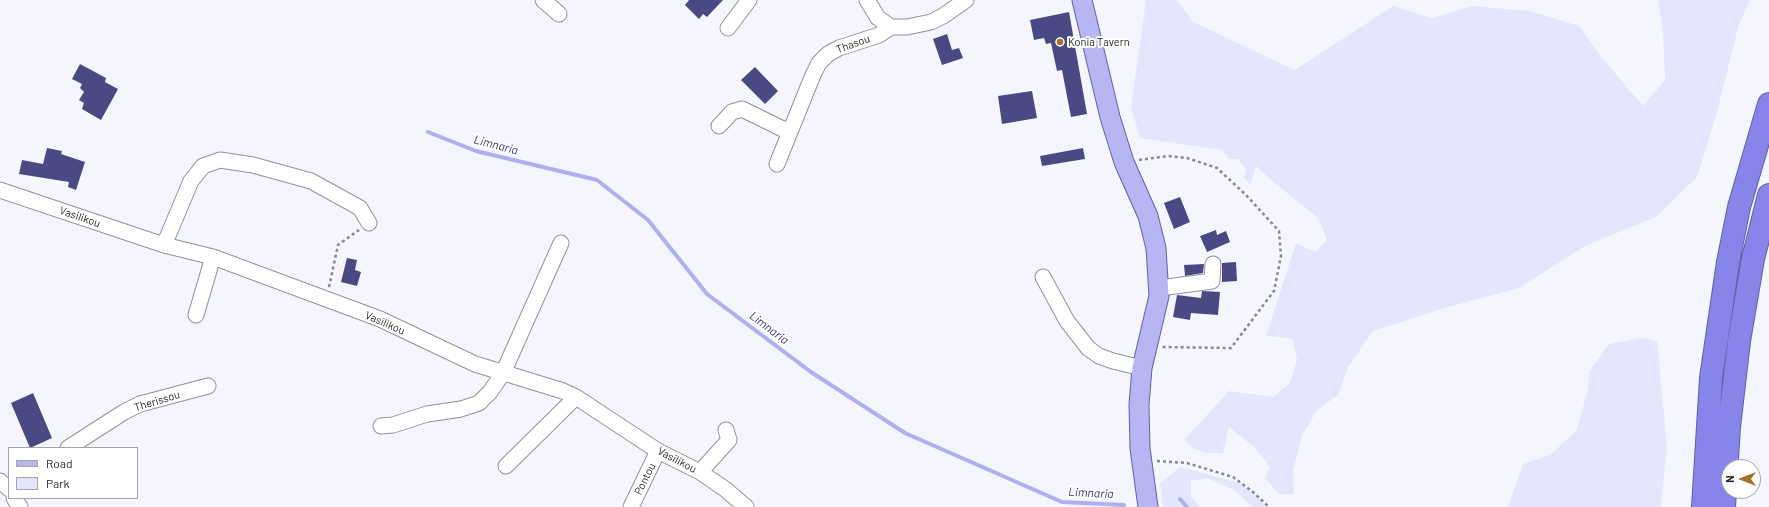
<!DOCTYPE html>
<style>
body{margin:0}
#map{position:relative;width:1769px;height:507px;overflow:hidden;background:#f5f6fd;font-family:Barlow,sans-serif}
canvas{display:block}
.legend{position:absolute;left:8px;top:447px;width:130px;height:52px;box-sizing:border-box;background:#fff;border:1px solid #a5a5a8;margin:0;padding:5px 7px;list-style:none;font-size:12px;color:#1e1f25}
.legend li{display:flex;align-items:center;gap:8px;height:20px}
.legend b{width:20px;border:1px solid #a5a5a8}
.north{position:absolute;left:1721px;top:459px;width:40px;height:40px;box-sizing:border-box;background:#fff;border:1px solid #a5a5a8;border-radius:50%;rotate:270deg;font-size:11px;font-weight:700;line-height:16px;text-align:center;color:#1e1f25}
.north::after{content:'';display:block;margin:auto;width:14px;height:18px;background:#a57229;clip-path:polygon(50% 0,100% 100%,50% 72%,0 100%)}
</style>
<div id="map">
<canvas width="1769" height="507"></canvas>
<ul class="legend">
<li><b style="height:5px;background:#b7b6f2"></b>Road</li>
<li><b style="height:11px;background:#e4e6fe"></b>Park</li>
</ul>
<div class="north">N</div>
</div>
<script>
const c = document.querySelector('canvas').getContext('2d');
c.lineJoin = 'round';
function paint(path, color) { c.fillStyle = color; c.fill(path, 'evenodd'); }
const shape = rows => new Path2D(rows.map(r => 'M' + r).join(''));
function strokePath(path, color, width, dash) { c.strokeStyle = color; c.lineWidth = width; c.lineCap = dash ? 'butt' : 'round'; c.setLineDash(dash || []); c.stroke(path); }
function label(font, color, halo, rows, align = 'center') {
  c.font = font + ' Barlow,sans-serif'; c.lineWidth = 4; c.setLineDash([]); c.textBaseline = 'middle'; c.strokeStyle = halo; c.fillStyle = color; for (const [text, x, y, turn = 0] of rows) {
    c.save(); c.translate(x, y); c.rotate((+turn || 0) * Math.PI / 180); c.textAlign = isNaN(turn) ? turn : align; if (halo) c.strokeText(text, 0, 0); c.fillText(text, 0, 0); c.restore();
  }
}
paint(shape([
 [1146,0,1177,0,1193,22,1295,70,1393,6,1432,18,1472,6,1530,11,1579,26,1603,59,1643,106,1665,80,1663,32,1658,0,1750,0,1739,24,1716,116,1697,177,1656,217,1585,246,1519,288,1448,307,1373,331,1348,367,1338,395,1317,410,1302,436,1293,470,1294,494,1279,494,1265,478,1270,467,1255,448,1229,427,1223,453,1205,453,1189,446,1185,439,1229,391,1273,397,1290,383,1297,359,1292,338,1266,336,1296,243,1315,252,1327,240,1318,218,1277,185,1256,166,1250,185,1244,177,1246,169,1238,159,1229,159,1222,150,1140,138,1131,107],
 [1641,338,1657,341,1667,446,1661,507,1508,507,1523,464,1550,455,1577,430,1588,389,1589,372,1609,344],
 [1180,467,1240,483,1261,500,1265,507,1252,507,1236,491,1207,478,1191,481,1191,496,1199,507,1163,507,1160,483]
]), '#e4e6fe');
strokePath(shape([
 [428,132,476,151,597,180,648,220,707,294,811,372,905,433,1062,502,1124,505],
 [1180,499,1187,507]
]), '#aeb0f2', 4);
paint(shape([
 [689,0,723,0,707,17,703,14,699,19,685,5],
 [1069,12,1087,114,1071,117,1062,70,1057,71,1051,43,1046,44,1044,38,1034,40,1030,20],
 [947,34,952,50,959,48,963,58,942,65,933,39],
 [80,64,106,78,105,82,118,89,101,120,82,109,84,103,79,100,84,92,80,88,82,84,72,79],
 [755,67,778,91,765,104,741,80],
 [1032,91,1037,118,1002,124,998,96],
 [47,148,62,151,61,154,85,162,76,190,68,187,69,182,19,174,22,160,43,164],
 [1083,148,1085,159,1042,166,1040,156],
 [1180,197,1190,222,1174,229,1164,203],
 [1216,230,1217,235,1226,231,1230,242,1207,252,1200,236],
 [347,258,357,260,355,270,361,272,357,286,341,282],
 [1236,262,1237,281,1222,282,1222,263],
 [1204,264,1203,273,1185,276,1184,265],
 [1202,291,1220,292,1218,315,1191,313,1190,320,1173,317,1177,295,1201,298],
 [33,393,52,438,30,448,11,403]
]), '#4b4983');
const minor = shape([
 [543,0,559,14],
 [867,0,878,18,891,27],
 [728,28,749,0],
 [719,126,732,112,742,109,789,132],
 [777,164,813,75,819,63,828,54,839,48,879,35,891,27,907,27,931,22,943,16,966,0],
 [0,190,164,245,213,257,380,319,475,364,563,391,576,397,658,451,700,472,725,489,746,507],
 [164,245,191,181,203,166,220,160,253,165,311,181,360,208,369,223],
 [1043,277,1067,321,1088,348,1099,356,1113,361,1142,368],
 [1160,288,1212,281,1213,264],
 [196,315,213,257],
 [381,426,393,425,427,414,461,409,479,403,490,392,503,373,561,243],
 [68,448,124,412,140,404,208,386],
 [506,466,576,397],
 [700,472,729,440,726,430],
 [0,481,9,489],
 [14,498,20,507],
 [631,507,658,451]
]);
const major = shape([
 [1082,0,1110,117,1124,162,1148,216,1156,248,1159,296,1142,368,1139,405,1140,448,1148,507]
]);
const highway = shape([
 [1703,507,1711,378,1728,262,1739,207,1769,104],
 [1724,507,1729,427,1739,341,1753,259,1769,195]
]);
strokePath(minor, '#9192a2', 17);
strokePath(major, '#6261a4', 21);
strokePath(highway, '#6261a4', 24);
strokePath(shape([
 [1139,160,1168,156,1187,158,1217,168,1246,195,1279,231,1281,256,1274,291,1231,348,1162,347],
 [329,287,338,245,359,230],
 [1157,461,1187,463,1233,477,1253,492,1269,507]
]), '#87888f', 2.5, [3, 3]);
strokePath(minor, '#fff', 15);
strokePath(major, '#b7b6f2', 19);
strokePath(highway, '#8785e9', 22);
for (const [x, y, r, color] of [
 [1060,42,4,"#a57229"]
]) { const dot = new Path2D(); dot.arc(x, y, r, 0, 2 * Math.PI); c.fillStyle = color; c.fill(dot); strokePath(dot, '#fff', 1.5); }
label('11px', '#1e1f25', '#fff', [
 ["Konia Tavern",1068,42]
], 'left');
label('11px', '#1e1f25', '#fff', [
 ["Thasou",853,44,-20],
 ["Vasilikou",80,217,19],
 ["Vasilikou",385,323,24],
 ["Therissou",157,401,-17],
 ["Vasilikou",677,460,28],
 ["Pontou",645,479,-64]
]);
label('italic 12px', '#38317c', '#fff', [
 ["Limnaria",496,145,15],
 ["Limnaria",769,328,37],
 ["Limnaria",1091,493,3]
]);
</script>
